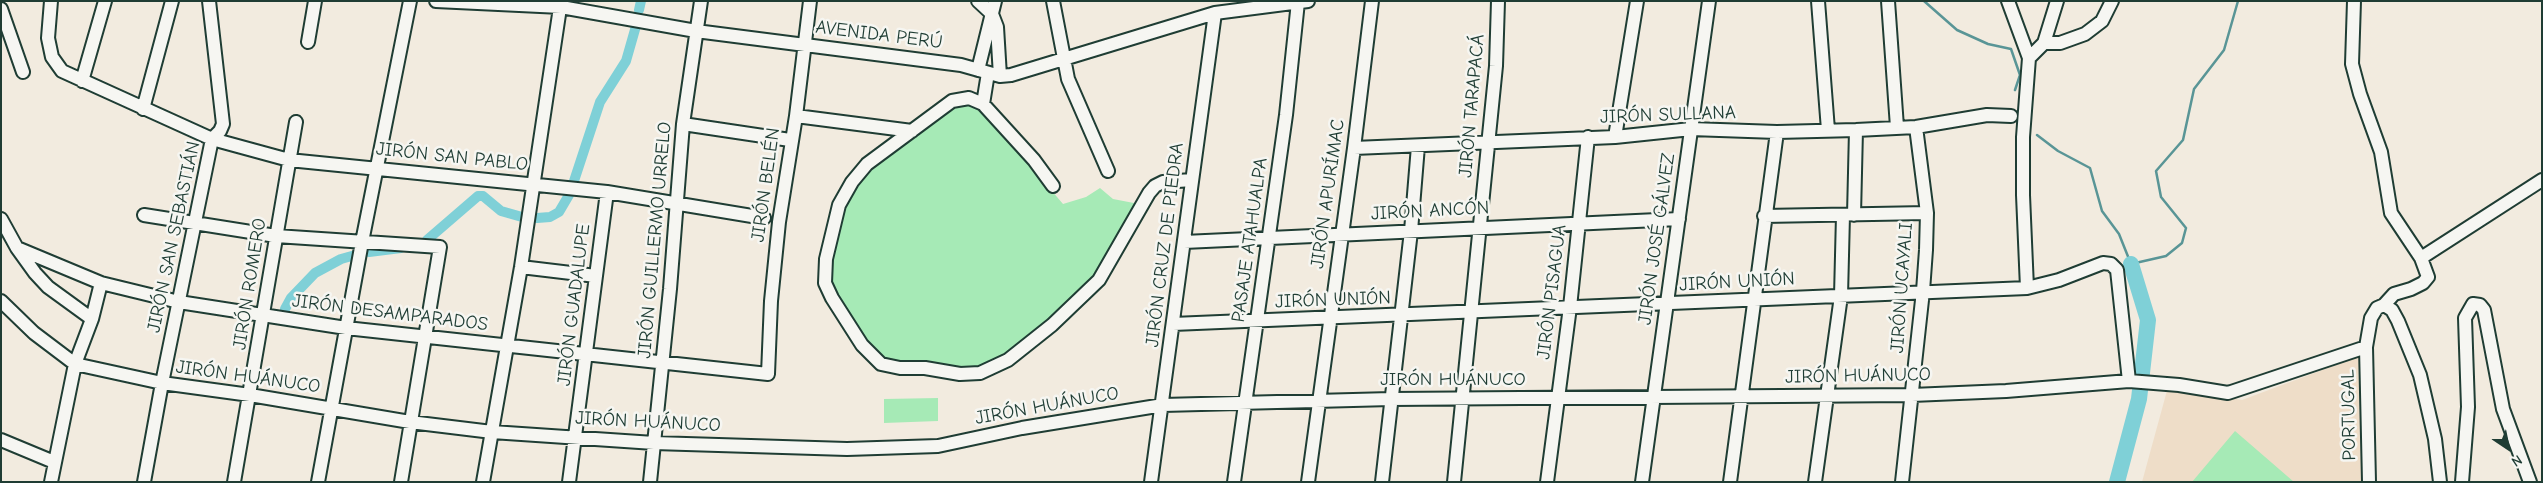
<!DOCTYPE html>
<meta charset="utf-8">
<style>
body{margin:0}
#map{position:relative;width:2543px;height:483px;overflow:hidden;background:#f2ebdf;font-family:"Comic Neue",sans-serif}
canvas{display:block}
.frame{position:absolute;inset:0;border:2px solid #1f3d34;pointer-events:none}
.north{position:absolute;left:2483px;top:423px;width:50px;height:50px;-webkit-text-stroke:4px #f6f6f2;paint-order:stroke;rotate:146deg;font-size:14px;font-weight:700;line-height:20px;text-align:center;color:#1f3d34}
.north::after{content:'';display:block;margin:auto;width:18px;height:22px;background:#1f3d34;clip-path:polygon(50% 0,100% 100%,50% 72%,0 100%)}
</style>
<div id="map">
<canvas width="2543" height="483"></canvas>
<div class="frame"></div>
<div class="north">N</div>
</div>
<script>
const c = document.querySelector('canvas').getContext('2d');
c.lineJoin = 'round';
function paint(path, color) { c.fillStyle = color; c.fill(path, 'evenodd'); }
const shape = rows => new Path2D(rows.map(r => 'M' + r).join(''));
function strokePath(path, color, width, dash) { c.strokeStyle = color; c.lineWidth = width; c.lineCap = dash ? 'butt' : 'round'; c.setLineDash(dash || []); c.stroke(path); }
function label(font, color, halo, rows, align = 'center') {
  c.font = font + ' "Comic Neue",sans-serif'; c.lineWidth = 5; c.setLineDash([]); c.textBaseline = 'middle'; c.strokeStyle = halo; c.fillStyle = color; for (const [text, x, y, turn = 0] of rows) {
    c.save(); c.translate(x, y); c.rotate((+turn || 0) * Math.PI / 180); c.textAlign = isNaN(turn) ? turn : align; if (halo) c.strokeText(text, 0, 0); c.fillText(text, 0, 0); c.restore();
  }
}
paint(shape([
 [2360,356,2362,482,2142,482,2168,387,2242,400]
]), '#eeddc8');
paint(shape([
 [968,103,988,116,1063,204,1086,197,1100,188,1113,199,1139,204,1097,276,1053,318,1006,357,979,369,957,369,880,358,858,332,833,289,830,260,838,225,853,183,872,166,955,106],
 [938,398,938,421,884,423,884,399],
 [2235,431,2294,482,2192,482]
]), '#a6eab6');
strokePath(shape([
 [1924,1,1957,30,1988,44,2011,49,2020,75,2015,90],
 [2037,135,2058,151,2090,168,2102,211,2119,234,2131,264,2166,256,2182,243,2186,228,2161,197,2156,171,2183,140,2194,89,2224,50,2238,1]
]), '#599596', 2.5);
strokePath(shape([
 [639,10,641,1],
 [574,181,600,102,626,61,636,26],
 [537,218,550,217,559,212,569,195],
 [427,240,478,196,483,196,501,211,522,217],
 [369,252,401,248],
 [285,309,291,298,315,273,341,259,359,254]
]), '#7fd0d7', 10);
strokePath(shape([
 [2117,482,2139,399,2148,320,2131,264]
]), '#7fd0d7', 16);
const minor = shape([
 [51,1,48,38,52,57,62,71,212,139,289,160,607,192,764,218],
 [436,1,561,7,696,31,961,65,1000,76,1011,75,1215,13,1308,1],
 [978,1,992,14,997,27,1000,76],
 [1053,1,1068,79,1108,171],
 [1818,1,1828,130],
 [1888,1,1897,127],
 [2008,1,2029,58],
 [2354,1,2352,64,2360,94,2381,152,2391,213,2421,258,2428,277,2423,283,2411,289,2394,294,2384,305],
 [1,9,23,72],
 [308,42,315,1],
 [2044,43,2060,43,2085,34,2102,21,2112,1],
 [978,70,995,1],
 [82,81,105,1],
 [983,104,988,73],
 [143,109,172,1],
 [796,116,912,131],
 [683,124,790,140],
 [1615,137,1637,1],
 [1354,148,1615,137,1691,129,1777,132,1856,130,1916,127,1987,115,2011,116],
 [1053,186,1034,160,983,104,969,98,952,101,867,164,852,182,839,205,826,259,825,283,832,298,862,345,881,364,900,368,925,368,960,374,980,373,1008,360,1052,325,1099,280,1149,193,1155,186,1163,182,1192,180],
 [144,215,276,236,440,247,401,482],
 [1854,215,1856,130],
 [1764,216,1927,213],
 [1,219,17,248,35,273,48,287,92,319],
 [1184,242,1679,219],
 [17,248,101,283,179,302,346,328,768,374,771,301,779,222,796,116,810,1],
 [2421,258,2542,180],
 [521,267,596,276],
 [2027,288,2023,195,2023,137,2029,58,2044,43,2057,1],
 [1,301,34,333,75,364,162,383,250,395,410,422,492,432,654,443,847,449,938,446,1022,428,1163,405,1391,399,1912,395,2006,391,2129,381,2179,385,2228,393,2366,347],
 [1173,324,2027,288,2059,280,2103,263,2111,264,2117,270,2129,381],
 [1,440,54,462],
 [51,482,75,364,92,319,101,283],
 [144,482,162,383,212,139,220,131,223,124,209,1],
 [234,482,296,122],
 [318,482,362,242,410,1],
 [483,482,521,267,561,1],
 [569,482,607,192],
 [650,482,670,289,683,124,701,1],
 [1151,482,1215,13],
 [1234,482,1286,115,1298,2],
 [1308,482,1354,148,1372,1],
 [1382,482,1411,231,1418,146],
 [1454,482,1496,66,1498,1],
 [1547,482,1570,307,1588,137],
 [1642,482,1709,1],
 [1730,482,1777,132],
 [1815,482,1841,296,1843,215],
 [1902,482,1923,291,1926,250,1927,213,1916,127],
 [2369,482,2366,347,2371,318,2377,308,2384,305,2392,310,2398,321,2420,375,2435,439,2440,482],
 [2462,482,2468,407,2465,318,2473,304,2480,305,2484,310,2503,409,2530,482]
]);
strokePath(minor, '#1f3d34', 16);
strokePath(minor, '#f6f6f2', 12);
label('19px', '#1f3d34', '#f6f6f2', [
 ["AVENIDA PERÚ",879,35,7],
 ["JIRÓN TARAPACÁ",1472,106,-85],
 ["JIRÓN SULLANA",1668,115,-2],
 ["JIRÓN SAN PABLO",452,157,6],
 ["JIRÓN BELÉN",766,185,-82],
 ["JIRÓN APURÍMAC",1328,194,-82],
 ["JIRÓN ANCÓN",1430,211,-3],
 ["JIRÓN SAN SEBASTIÁN",174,237,-78],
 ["JIRÓN JOSÉ GÁLVEZ",1657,239,-82],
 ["JIRÓN GUILLERMO URRELO",655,240,-85],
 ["PASAJE ATAHUALPA",1250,240,-82],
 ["JIRÓN CRUZ DE PIEDRA",1165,245,-83],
 ["JIRÓN UNIÓN",1737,282,-3],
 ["JIRÓN ROMERO",250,284,-81],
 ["JIRÓN UCAYALI",1902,288,-86],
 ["JIRÓN PISAGUA",1552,292,-83],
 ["JIRÓN UNIÓN",1333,300,-2],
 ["JIRÓN GUADALUPE",574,305,-83],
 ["JIRÓN DESAMPARADOS",390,313,7],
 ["JIRÓN HUÁNUCO",1858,376,-1],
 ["JIRÓN HUÁNUCO",248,377,8],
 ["JIRÓN HUÁNUCO",1453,380],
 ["JIRÓN HUÁNUCO",1047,406,-10],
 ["PORTUGAL",2349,415,-91],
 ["JIRÓN HUÁNUCO",648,422,3]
]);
</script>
